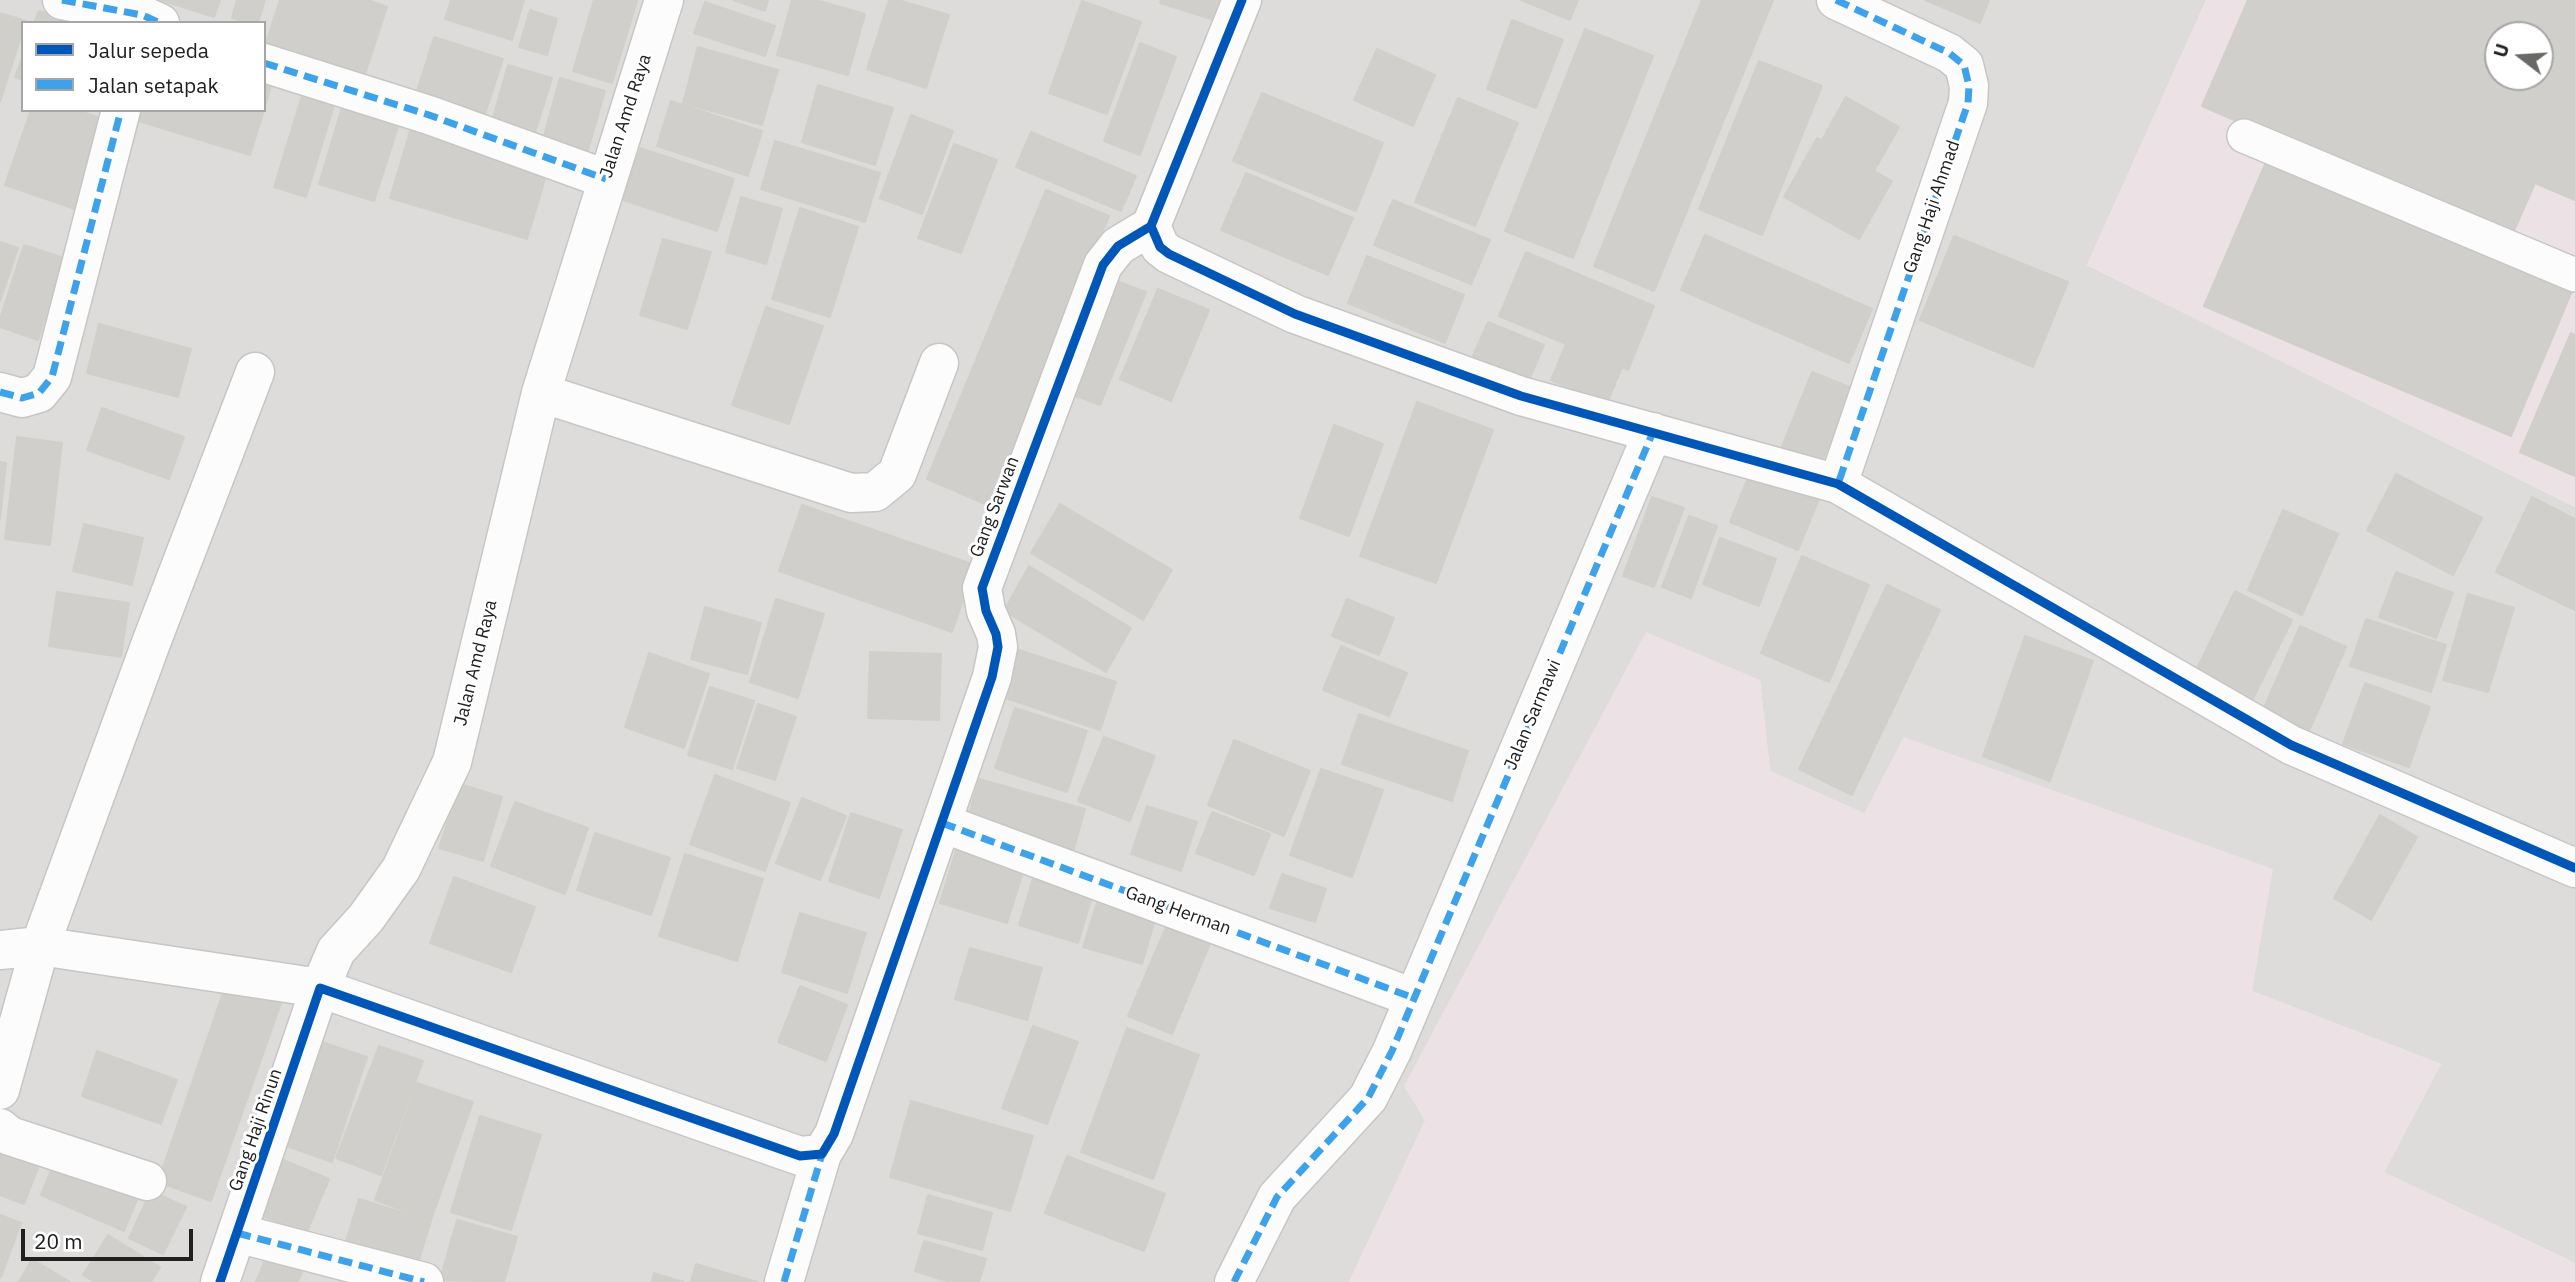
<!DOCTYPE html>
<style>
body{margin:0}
#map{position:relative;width:2575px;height:1282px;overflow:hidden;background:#eeede8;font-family:"IBM Plex Sans",sans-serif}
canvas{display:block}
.legend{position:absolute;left:21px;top:21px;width:245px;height:91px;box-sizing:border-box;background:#fff;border:2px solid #a6a6a6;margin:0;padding:9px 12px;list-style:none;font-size:21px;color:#202020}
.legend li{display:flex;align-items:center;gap:14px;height:35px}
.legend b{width:35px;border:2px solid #a6a6a6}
.north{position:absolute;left:2484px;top:21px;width:70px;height:70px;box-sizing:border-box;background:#fff;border:2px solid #a6a6a6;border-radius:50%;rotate:287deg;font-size:19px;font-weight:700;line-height:28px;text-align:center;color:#202020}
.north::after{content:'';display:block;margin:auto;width:24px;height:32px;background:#686866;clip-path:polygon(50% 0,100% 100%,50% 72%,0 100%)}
.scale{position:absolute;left:21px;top:1229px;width:172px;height:32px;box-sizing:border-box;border:4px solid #202020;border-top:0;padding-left:9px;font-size:21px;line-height:24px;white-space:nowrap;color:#202020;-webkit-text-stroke:5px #fff;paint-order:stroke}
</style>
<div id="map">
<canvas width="2575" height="1282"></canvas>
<ul class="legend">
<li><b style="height:9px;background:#0057b8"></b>Jalur sepeda</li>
<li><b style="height:9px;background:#3da2ea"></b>Jalan setapak</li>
</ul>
<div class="north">U</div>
<div class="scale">20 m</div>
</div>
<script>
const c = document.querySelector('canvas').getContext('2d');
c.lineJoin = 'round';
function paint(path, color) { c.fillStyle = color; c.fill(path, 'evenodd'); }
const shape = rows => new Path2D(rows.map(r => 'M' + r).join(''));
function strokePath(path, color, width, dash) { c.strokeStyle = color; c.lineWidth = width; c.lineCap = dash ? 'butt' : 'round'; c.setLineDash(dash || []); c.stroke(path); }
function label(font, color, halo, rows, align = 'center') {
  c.font = font + ' "IBM Plex Sans",sans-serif'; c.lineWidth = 6; c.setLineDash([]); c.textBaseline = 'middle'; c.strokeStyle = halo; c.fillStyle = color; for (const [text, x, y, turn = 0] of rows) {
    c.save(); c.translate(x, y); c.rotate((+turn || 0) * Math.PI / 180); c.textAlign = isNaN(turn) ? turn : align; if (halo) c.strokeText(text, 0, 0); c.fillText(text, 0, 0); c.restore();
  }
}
paint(shape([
 [0,0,2206,0,2087,265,2575,507,2575,1263,2384,1172,2441,1064,2252,991,1904,737,1865,814,1770,771,1760,680,1425,1121,1349,1282,0,1282],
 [23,23,264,23,264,110,23,110]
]), '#dddcda');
paint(shape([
 [2206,0,2575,0,2575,507,2087,265],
 [2498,35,2540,35,2540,77,2498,77],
 [1646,632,1760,680,1770,771,1864,813,1904,737,2273,869,2252,991,2441,1064,2384,1172,2575,1263,2575,1282,1349,1282,1425,1121,1404,1086]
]), '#ece1e5');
const building = shape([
 [161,0,220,0,214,17,161,0],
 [237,0,265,0,258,23,249,23,232,18,237,0],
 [280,0,368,0,387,7,361,86,264,49,280,0],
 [451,0,524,0,512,40,445,19,451,0],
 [594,0,637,1,612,83,573,71,594,0],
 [733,0,768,0,765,11,733,0],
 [792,0,816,0,865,14,848,75,777,55,792,0],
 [889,0,898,0,949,15,926,88,867,69,889,0],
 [1161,0,1234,0,1227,24,1160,3,1161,0],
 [1521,0,1578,0,1570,20,1521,0],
 [1702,0,1773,0,1654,291,1594,266,1702,0],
 [1925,0,1989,0,1980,23,1925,0],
 [2248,0,2575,0,2575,200,2535,183,2510,240,2202,106,2248,0],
 [2498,35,2540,35,2540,77,2498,77,2498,35],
 [1082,1,1141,22,1107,114,1049,93,1082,1],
 [705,2,775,26,765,56,694,33,705,2],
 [530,10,557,19,547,55,519,47,530,10],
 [39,11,65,20,65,23,34,23,39,11],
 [0,13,26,21,23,23,23,30,0,102,0,13],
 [1512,20,1563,40,1536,108,1487,89,1512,20],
 [1585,29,1653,56,1573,258,1505,231,1585,29],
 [434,37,503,59,482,123,414,101,434,37],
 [1140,43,1176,57,1140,155,1104,141,1140,43],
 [698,47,778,70,762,125,683,103,698,47],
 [1377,49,1435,75,1413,126,1354,100,1377,49],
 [23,56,23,80,15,77,23,56],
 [1759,61,1822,86,1762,235,1699,209,1759,61],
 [508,65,552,78,533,139,491,125,508,65],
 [264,73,274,76,264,110,264,73],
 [560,78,605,91,586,157,542,143,560,78],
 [818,85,893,108,875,165,802,142,818,85],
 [305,86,337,95,306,197,274,187,305,86],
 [1262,93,1383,143,1356,211,1233,161,1262,93],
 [1846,97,1899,127,1874,171,1892,181,1859,239,1784,197,1817,138,1822,140,1846,97],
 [1458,98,1518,123,1475,226,1415,202,1458,98],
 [671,101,762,131,748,176,657,146,671,101],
 [343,104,400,121,374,201,319,184,343,104],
 [31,110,77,110,108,121,78,210,5,185,31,110],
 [124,110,264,110,250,155,122,116,124,110],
 [911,115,953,131,922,214,880,198,911,115],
 [411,128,548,169,527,239,390,198,411,128],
 [1031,132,1136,176,1121,211,1016,167,1031,132],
 [775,141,880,173,865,222,761,189,775,141],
 [954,144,997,160,961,253,918,238,954,144],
 [640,148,734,179,717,231,623,200,640,148],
 [2269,155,2575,284,2511,436,2204,306,2269,155],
 [1246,173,1353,218,1328,275,1221,230,1246,173],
 [1046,190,1109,216,990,506,927,479,1046,190],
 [741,197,782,209,766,264,726,252,741,197],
 [1393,200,1490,240,1471,284,1374,245,1393,200],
 [800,208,858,227,830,317,772,299,800,208],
 [1705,235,1872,309,1849,363,1681,290,1705,235],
 [1954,236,2068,282,2033,367,1920,320,1954,236],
 [663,239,711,252,687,329,640,315,663,239],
 [0,242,18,248,0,301,0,242],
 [24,245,64,258,38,340,0,327,0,319,24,245],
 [1526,252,1654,306,1628,370,1622,367,1607,403,1551,380,1566,344,1499,316,1526,252],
 [1367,256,1464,295,1445,343,1348,303,1367,256],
 [1106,277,1146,292,1100,405,1061,390,1106,277],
 [1158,289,1209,310,1171,401,1120,379,1158,289],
 [766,307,823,326,789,424,732,405,766,307],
 [1488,322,1544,345,1530,378,1473,356,1488,322],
 [99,324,191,349,178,397,87,373,99,324],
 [2571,333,2575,335,2575,476,2520,452,2571,333],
 [1812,372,1852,388,1821,465,1781,449,1812,372],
 [1417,402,1493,430,1436,583,1360,556,1417,402],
 [102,408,184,437,169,479,87,450,102,408],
 [1334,425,1383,444,1349,536,1300,518,1334,425],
 [17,437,62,443,50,545,5,539,17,437],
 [0,462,6,463,0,519,0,462],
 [1751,470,1819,499,1798,550,1730,522,1751,470],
 [2396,474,2482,518,2453,575,2367,530,2396,474],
 [1652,497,1684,508,1654,587,1623,576,1652,497],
 [2532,497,2575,519,2575,610,2496,572,2532,497],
 [1060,504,1172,570,1143,620,1031,553,1060,504],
 [802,505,975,565,952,632,779,571,802,505],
 [2283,510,2338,534,2302,615,2248,590,2283,510],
 [1689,516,1717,526,1691,598,1662,587,1689,516],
 [84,524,143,538,132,585,73,571,84,524],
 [1720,538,1776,559,1759,606,1703,584,1720,538],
 [1802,556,1869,585,1829,682,1761,653,1802,556],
 [1029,566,1131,628,1106,672,1004,611,1029,566],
 [2396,572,2453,593,2436,638,2379,617,2396,572],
 [1887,585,1940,610,1852,795,1799,769,1887,585],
 [2235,591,2292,620,2246,713,2189,685,2235,591],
 [57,592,129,603,121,657,49,646,57,592],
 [2468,594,2514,608,2488,692,2443,680,2468,594],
 [776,599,824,614,798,698,750,682,776,599],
 [1347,599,1394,618,1379,655,1332,636,1347,599],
 [705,607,761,623,747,674,691,659,705,607],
 [2366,619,2446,645,2431,692,2350,666,2366,619],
 [2300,626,2346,647,2305,740,2259,719,2300,626],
 [2025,636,2093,661,2050,781,1983,756,2025,636],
 [1341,646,1407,673,1389,716,1323,690,1341,646],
 [1016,649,1116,682,1100,730,1000,696,1016,649],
 [870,652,941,654,939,720,868,718,870,652],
 [649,653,709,674,684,748,625,727,649,653],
 [2365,683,2430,707,2409,767,2343,744,2365,683],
 [710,687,754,701,732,769,688,755,710,687],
 [758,704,796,717,775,780,737,768,758,704],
 [1015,708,1087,731,1067,792,995,768,1015,708],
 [1359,714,1468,751,1452,801,1342,764,1359,714],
 [1104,737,1155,756,1130,821,1078,801,1104,737],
 [1234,740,1310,771,1284,836,1208,805,1234,740],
 [1321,769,1383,790,1352,877,1290,855,1321,769],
 [715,775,790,803,765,871,690,844,715,775],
 [979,779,1085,809,1071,859,965,828,979,779],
 [460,784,502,797,483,861,439,848,460,784],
 [802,798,846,816,820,880,776,863,802,798],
 [515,802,588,828,565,894,491,866,515,802],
 [1147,806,1197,822,1181,871,1131,854,1147,806],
 [1212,812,1270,834,1254,875,1196,853,1212,812],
 [851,813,902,830,879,898,829,881,851,813],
 [2380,815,2417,837,2371,920,2334,898,2380,815],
 [595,833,670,858,651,915,577,890,595,833],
 [957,847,1025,866,1007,923,940,903,957,847],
 [685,854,763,879,737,961,659,936,685,854],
 [1035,872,1094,890,1078,943,1019,925,1035,872],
 [1282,874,1326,889,1315,922,1270,908,1282,874],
 [454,877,535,907,511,972,430,943,454,877],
 [1099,896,1157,913,1142,964,1083,947,1099,896],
 [800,913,866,933,847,993,782,972,800,913],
 [1169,920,1212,939,1172,1034,1128,1016,1169,920],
 [970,948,1042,968,1027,1020,955,999,970,948],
 [226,984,281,1003,211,1201,158,1182,226,984],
 [800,986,847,1005,826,1061,778,1042,800,986],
 [1033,1026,1078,1042,1047,1124,1002,1108,1033,1026],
 [1127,1028,1199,1055,1153,1179,1081,1152,1127,1028],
 [309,1038,367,1057,332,1162,275,1142,309,1038],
 [379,1046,423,1061,381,1175,336,1158,379,1046],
 [97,1051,177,1080,161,1124,82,1096,97,1051],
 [417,1083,473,1102,431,1220,375,1200,417,1083],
 [911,1101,1033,1136,1010,1211,890,1177,911,1101],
 [480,1116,541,1135,511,1230,451,1212,480,1116],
 [0,1136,44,1153,24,1204,0,1195,0,1136],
 [58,1153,141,1190,124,1231,41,1195,58,1153],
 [1067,1156,1165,1194,1144,1251,1045,1213,1067,1156],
 [276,1157,329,1179,306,1234,253,1212,276,1157],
 [151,1191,186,1207,163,1254,129,1238,151,1191],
 [928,1195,992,1213,982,1250,918,1233,928,1195],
 [359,1199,431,1221,414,1276,342,1254,359,1199],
 [0,1215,21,1223,1,1277,0,1277,0,1215],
 [457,1220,517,1237,504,1282,440,1280,457,1220],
 [108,1235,160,1267,151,1282,95,1282,83,1275,108,1235],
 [924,1241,986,1259,979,1282,949,1282,915,1271,924,1241],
 [268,1252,304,1267,298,1282,256,1282,268,1252],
 [32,1259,70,1282,19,1282,32,1259],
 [696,1264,757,1282,691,1282,696,1264],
 [654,1273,683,1282,652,1282,654,1273]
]);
paint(building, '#d0cfcb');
strokePath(building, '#d1cfc9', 2);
const service = shape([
 [2244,136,2575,275]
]);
const minor = shape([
 [62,0,142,15,160,23],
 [1242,0,1151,226,1160,247,1169,254,1295,314,1521,396,1838,484,2291,745,2575,868],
 [1836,0,1949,53,1964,65,1969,86,1968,103,1838,484],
 [264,63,429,115,606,179],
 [0,392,22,398,39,393,52,377,121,110],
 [541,393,851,493,875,492,897,474,939,363],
 [942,823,1414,998],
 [0,950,40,946,320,988,336,951,366,918,401,869,452,762,541,393,664,0],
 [0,1090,40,946,151,643,255,372],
 [0,1128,10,1136,147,1181],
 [237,1233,424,1282],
 [220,1282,320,988,800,1156,822,1154,834,1134,992,677,998,647,996,634,986,611,982,588,1103,265,1118,246,1151,226],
 [784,1282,822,1154],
 [1234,1282,1277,1197,1368,1098,1392,1051,1653,432]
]);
strokePath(service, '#c7c6c4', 36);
strokePath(minor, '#c7c6c4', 41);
strokePath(service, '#fcfcfc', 33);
strokePath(minor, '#fcfcfc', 38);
strokePath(shape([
 [62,0,142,15,160,23],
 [1836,0,1949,53,1964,65,1969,86,1968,103,1838,484],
 [264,63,429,115,606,179],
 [0,392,22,398,39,393,52,377,121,110],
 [942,823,1414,998],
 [237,1233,424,1282],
 [784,1282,822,1154],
 [1234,1282,1277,1197,1368,1098,1392,1051,1653,432]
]), '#3da2ea', 7, [14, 7]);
strokePath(shape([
 [1242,0,1151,226,1160,247,1169,254,1295,314,1521,396,1838,484,2291,745,2575,868],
 [220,1282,320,988,800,1156,822,1154,834,1134,992,677,998,647,996,634,986,611,982,588,1103,265,1118,246,1151,226]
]), '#0057b8', 9);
label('18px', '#202020', '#fff', [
 ["Jalan Amd Raya",626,116,-72],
 ["Gang Haji Ahmad",1932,207,-71],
 ["Gang Sarwan",995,507,-69],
 ["Jalan Amd Raya",476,663,-76],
 ["Jalan Sarmawi",1533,715,-67],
 ["Gang Herman",1178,911,20],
 ["Gang Haji Rinun",256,1130,-71]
]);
</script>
